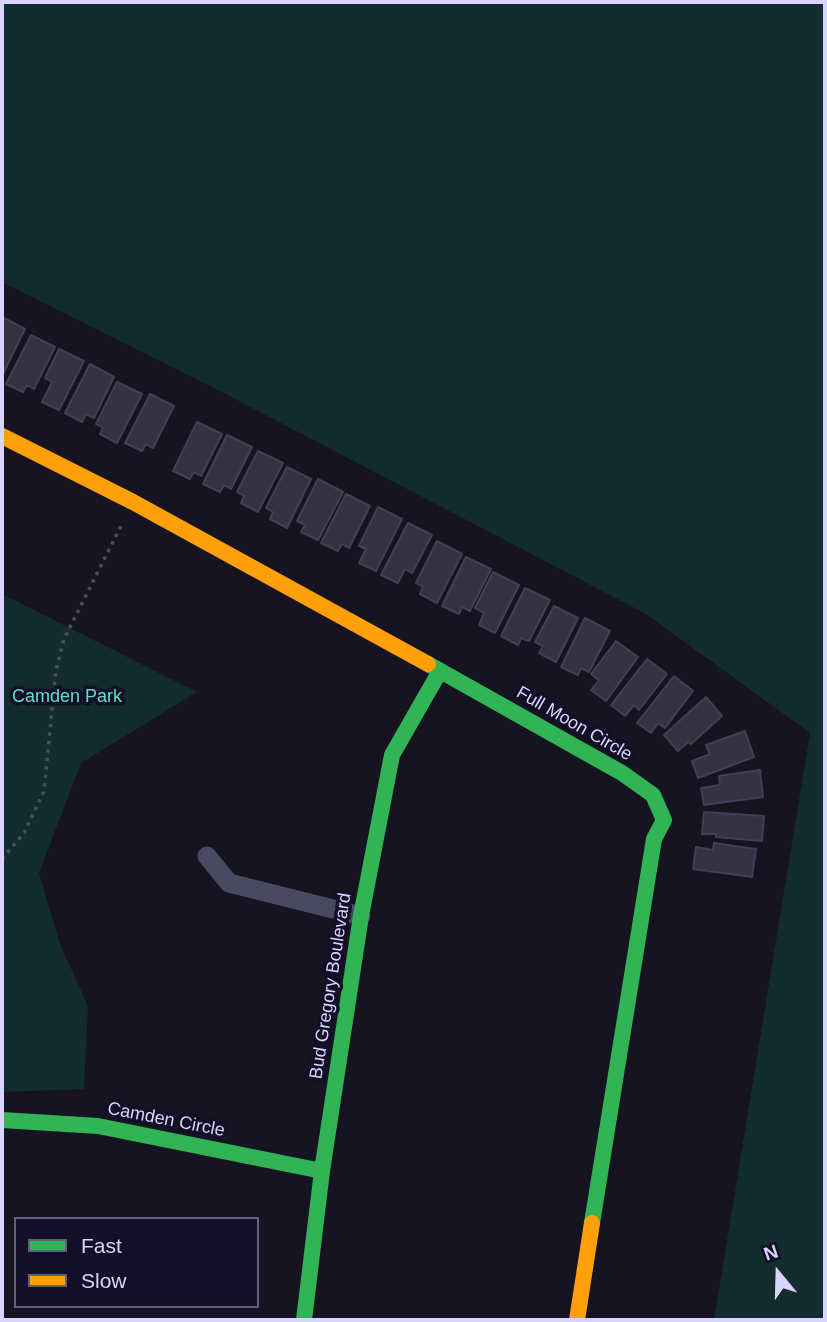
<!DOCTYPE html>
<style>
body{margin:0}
#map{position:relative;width:827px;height:1322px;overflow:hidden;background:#161421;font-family:Helvetica,sans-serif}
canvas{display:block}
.frame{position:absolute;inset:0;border:4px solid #d9d4ff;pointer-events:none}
.legend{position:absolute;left:14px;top:1217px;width:245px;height:91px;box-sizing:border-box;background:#130f26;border:2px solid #625e7d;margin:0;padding:9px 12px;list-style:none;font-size:21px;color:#d9d4ff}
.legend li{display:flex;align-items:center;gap:14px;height:35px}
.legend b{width:35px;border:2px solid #625e7d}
.north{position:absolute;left:743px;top:1238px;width:70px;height:70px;-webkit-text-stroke:5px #130f26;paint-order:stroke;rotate:341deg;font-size:19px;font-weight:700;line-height:28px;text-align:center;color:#d9d4ff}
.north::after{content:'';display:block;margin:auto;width:24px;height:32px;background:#d9d4ff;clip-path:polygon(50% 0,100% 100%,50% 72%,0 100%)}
</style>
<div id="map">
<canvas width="827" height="1322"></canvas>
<div class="frame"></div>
<ul class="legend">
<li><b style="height:9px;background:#30b455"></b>Fast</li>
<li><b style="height:9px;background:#ff9f0a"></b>Slow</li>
</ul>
<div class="north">N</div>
</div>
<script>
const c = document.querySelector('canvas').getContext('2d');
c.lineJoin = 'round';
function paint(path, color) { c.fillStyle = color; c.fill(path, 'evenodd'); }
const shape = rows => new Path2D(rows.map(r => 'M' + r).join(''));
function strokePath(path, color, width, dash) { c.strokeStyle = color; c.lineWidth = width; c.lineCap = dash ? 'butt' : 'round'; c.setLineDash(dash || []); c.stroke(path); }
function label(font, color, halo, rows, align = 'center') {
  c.font = font + ' Helvetica,sans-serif'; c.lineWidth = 7; c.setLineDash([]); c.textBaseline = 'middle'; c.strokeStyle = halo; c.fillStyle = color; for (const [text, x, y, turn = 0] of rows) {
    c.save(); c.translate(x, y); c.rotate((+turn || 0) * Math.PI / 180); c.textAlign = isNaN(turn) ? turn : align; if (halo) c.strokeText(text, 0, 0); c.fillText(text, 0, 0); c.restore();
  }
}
paint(shape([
 [2,2,825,2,825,1320,714,1320,810,733,646,614,218,390,2,282],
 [2,594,197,692,81,763,39,873,60,944,88,1006,84,1089,2,1092]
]), '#132c2d');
const building = shape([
 [2,317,25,329,2,376,2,317],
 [31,335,55,347,34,389,27,385,23,392,6,384,31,335],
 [59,349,84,361,59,410,42,402,52,382,45,378,59,349],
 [90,364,114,377,94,418,86,414,82,422,65,413,90,364],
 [117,382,142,394,117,443,100,434,103,428,96,424,117,382],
 [150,394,174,406,153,448,146,444,142,451,125,443,150,394],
 [197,422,222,434,201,476,194,472,190,479,173,471,197,422],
 [227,435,252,447,231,489,224,485,220,492,203,484,227,435],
 [258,451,283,463,258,512,241,503,244,496,237,492,258,451],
 [287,467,311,479,287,528,270,519,273,512,266,508,287,467],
 [318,479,343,492,318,540,301,532,305,525,297,521,318,479],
 [346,494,370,506,349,548,342,544,338,551,321,543,346,494],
 [378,507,402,519,376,571,359,563,366,549,359,546,378,507],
 [408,523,432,535,412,573,405,569,398,583,381,575,408,523],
 [437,541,462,554,437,603,420,594,423,587,416,583,437,541],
 [466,557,491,569,470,611,462,607,459,614,442,606,466,557],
 [493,572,519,585,495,633,479,625,484,613,475,608,493,572],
 [525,588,550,600,529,641,521,638,518,645,501,636,525,588],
 [554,606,578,618,556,662,539,653,543,646,535,642,554,606],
 [585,618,610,631,589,672,581,668,578,675,561,667,585,618],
 [616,641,638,657,606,701,591,690,599,680,591,674,616,641],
 [647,659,667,674,639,710,634,705,625,716,611,705,647,659],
 [674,676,693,691,665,728,658,723,651,733,637,723,674,676],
 [706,697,722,716,691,744,688,742,678,751,664,735,706,697],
 [745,731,754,757,698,778,692,761,710,754,706,745,745,731],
 [760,770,763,797,704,805,701,788,720,785,719,776,760,770],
 [704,812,764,816,762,841,716,837,716,834,702,834,704,812],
 [714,843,756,849,752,877,693,869,696,847,713,850,714,843]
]);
paint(building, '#343243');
strokePath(building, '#433f54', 2);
strokePath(shape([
 [2,859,24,833,44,791,56,670,64,639,123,522]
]), '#44505f', 3.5, [3.5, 5]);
strokePath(shape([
 [207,856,229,883,361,916]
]), '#4a4962', 19);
strokePath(shape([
 [428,664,622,773,653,795,664,820,654,839,592,1223],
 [2,1120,98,1126,322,1171],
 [304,1320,322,1171,361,916,392,755,440,671]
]), '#30b455', 16);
strokePath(shape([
 [2,436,133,502,428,664],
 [577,1320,592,1223]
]), '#ff9f0a', 16);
label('18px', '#5fe0c0', '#130f26', [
 ["Camden Park",67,697]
]);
label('18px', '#d9d4ff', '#130f26', [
 ["Full Moon Circle",574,724,30],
 ["Bud Gregory Boulevard",331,986,-81],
 ["Camden Circle",166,1120,11]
]);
</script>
